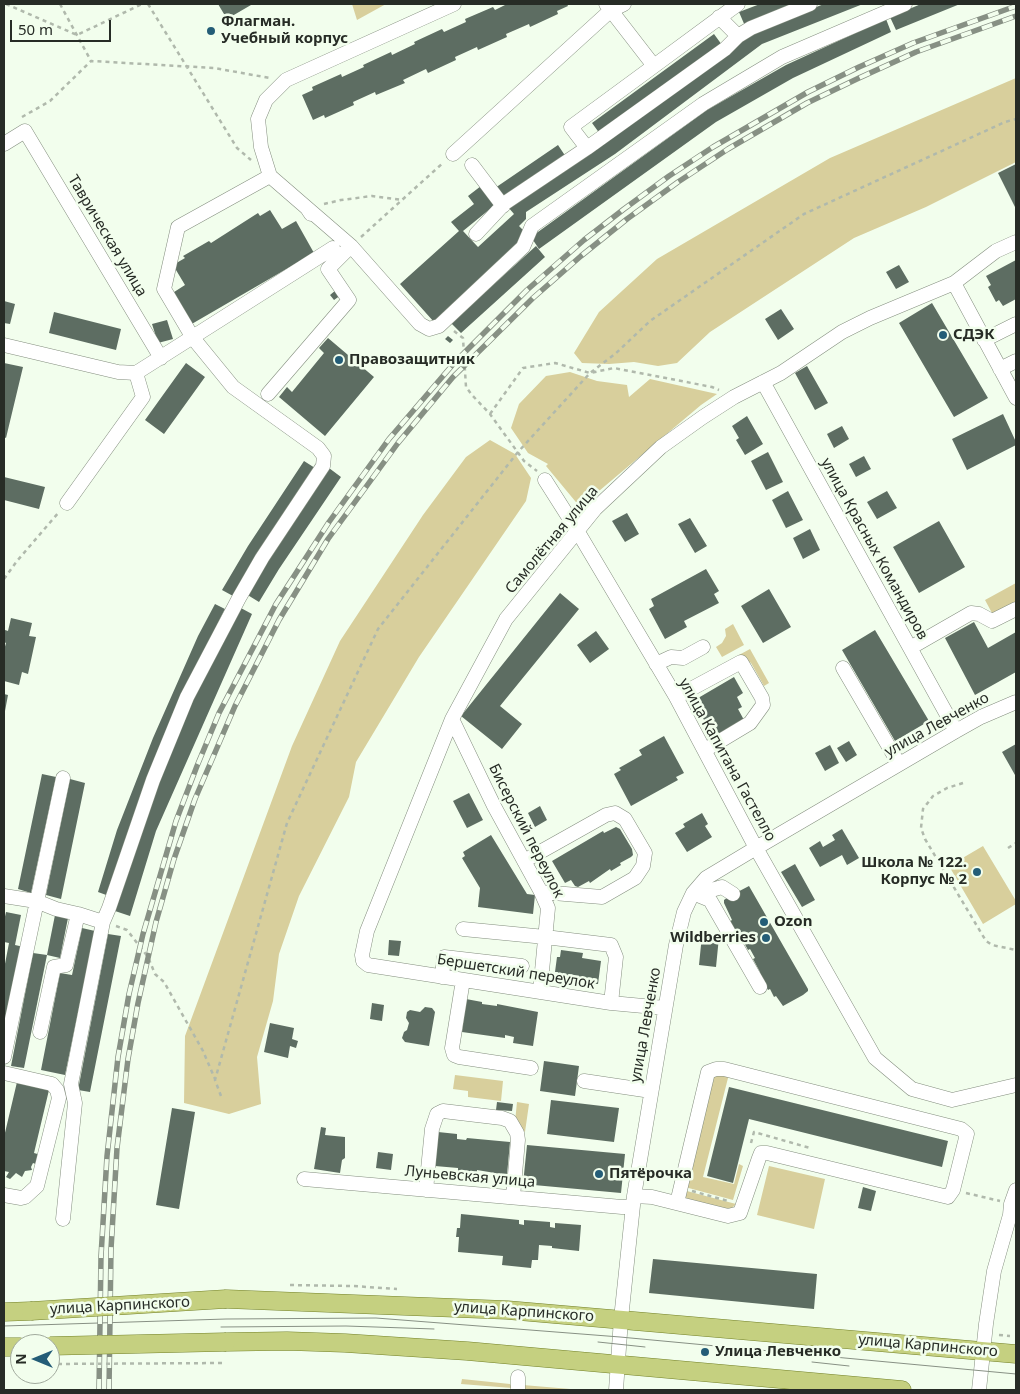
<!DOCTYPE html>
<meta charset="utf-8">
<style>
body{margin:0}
#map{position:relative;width:1020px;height:1394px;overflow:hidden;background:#f2feed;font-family:"Noto Sans",sans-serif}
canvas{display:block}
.frame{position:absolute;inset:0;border:5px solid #272c26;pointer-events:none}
.north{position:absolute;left:10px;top:1334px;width:50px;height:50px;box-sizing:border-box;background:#f2feed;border:1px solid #a1aa9d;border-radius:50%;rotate:270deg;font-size:14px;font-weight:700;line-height:20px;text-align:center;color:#272c26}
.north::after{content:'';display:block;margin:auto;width:18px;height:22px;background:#245d77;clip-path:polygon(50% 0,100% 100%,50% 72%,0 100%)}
.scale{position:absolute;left:10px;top:20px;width:101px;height:22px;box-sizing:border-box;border:2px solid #272c26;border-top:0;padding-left:6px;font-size:15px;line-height:18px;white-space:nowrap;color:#272c26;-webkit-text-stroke:4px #f2feed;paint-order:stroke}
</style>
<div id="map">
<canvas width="1020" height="1394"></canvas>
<div class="frame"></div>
<div class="north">N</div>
<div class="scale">50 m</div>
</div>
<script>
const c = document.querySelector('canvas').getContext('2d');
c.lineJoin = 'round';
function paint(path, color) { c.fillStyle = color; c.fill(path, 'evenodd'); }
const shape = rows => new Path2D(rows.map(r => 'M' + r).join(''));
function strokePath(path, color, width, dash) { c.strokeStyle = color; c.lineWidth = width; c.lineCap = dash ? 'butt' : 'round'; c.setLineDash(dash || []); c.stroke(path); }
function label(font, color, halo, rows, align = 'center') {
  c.font = font + ' "Noto Sans",sans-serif'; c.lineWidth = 5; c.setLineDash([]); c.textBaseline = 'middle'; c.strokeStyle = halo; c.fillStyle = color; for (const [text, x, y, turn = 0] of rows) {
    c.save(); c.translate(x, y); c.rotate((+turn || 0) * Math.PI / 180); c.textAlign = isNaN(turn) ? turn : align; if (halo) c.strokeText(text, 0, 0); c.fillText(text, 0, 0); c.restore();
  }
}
paint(shape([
 [352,4,386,4,357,20],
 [1016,78,1016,162,926,207,854,238,710,332,677,363,658,366,634,362,609,364,582,363,574,353,599,312,657,259,830,158],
 [570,372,597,381,627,385,629,397,650,379,717,394,701,405,580,507,546,466,548,464,528,453,511,428,519,404,546,376],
 [490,440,515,454,531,478,526,501,419,657,356,762,349,797,299,896,279,954,273,1001,257,1057,261,1104,229,1114,184,1103,185,1036,292,746,340,641,423,515,466,457],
 [1016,583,1016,604,996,614,992,613,985,600],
 [733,624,744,645,722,657,716,647,722,643,726,636,725,629],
 [750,649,769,683,764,686,751,663,739,655],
 [983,846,1016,901,1016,904,983,924,949,866],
 [715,1074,729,1074,703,1177,734,1184,739,1164,743,1166,733,1200,685,1187,711,1080],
 [455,1075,503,1081,501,1101,468,1097,468,1091,453,1089],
 [517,1102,529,1104,525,1132,515,1122],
 [769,1166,825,1179,814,1229,757,1215],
 [683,1190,736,1204,732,1208,726,1209,686,1200,683,1196],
 [462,1379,510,1384,512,1388,461,1384],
 [523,1385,582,1390,524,1389]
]), '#d8cf9c');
paint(shape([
 [218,4,250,4,251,5,227,19],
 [507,4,567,4,568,6,557,11,558,14,530,27,529,24,506,34,507,37,478,50,477,47,455,57,456,60,428,73,426,69,403,80,405,83,376,95,375,92,353,102,354,105,325,118,324,115,313,120,302,95,313,90,312,87,341,74,342,77,364,67,363,65,391,52,392,55,415,44,414,42,442,29,444,32,466,22,465,19,493,7,495,10],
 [760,4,798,4,745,26,739,12],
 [824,4,863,4,762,44,615,154,526,212,526,219,519,226,525,232,520,243,434,322,400,284,459,231,451,222,474,204,468,196,481,186,495,205,463,231,478,247,514,214,508,207,753,32],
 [921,4,960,4,896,30,890,17],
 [886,19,891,32,793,78,716,122,539,249,531,237,707,110,786,65],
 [714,34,722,45,600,134,592,123],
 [558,145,566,157,502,199,495,188],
 [1016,164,1016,209,998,173],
 [270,210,282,229,296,221,314,253,190,325,171,294,185,285,173,265,185,258,183,256,209,241,211,243,258,213,260,216],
 [536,246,545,257,461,333,451,323],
 [1016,260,1016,299,1003,306,999,300,996,302,988,287,991,285,986,276],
 [899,265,909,282,896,289,886,272],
 [336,290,341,295,334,300,330,295],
 [4,301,15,304,10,324,4,323],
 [932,303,988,398,954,417,899,323],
 [781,309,794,329,778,340,765,319],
 [54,312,121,329,116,350,49,333],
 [167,320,173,339,158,343,152,324],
 [448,336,453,340,450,343,445,339],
 [328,338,374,377,325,436,279,397,287,387,292,392,324,353,319,348],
 [4,363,23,367,6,438,4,437],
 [186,363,205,377,164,434,145,420],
 [807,366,828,403,815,410,795,373],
 [1003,414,1016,442,1016,445,967,470,952,439],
 [747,416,763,444,745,455,736,440,739,438,732,426],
 [842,426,849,439,834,448,827,434],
 [768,452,783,482,766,490,751,461],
 [864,456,871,469,856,477,849,464],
 [304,461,315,468,233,596,222,590,248,546],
 [329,468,341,477,279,569,259,602,246,594],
 [4,477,45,487,39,509,4,500],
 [788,491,803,520,786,528,772,500],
 [887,491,897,508,877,519,867,502],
 [627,513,639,534,625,542,612,521],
 [690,518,707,546,695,553,678,524],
 [939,521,965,567,919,593,893,547],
 [810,529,820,550,803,559,793,538],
 [706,569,719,591,714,594,719,603,684,621,687,627,665,639,649,609,654,606,651,599],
 [769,589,791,627,763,643,741,606],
 [560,593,579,609,500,706,522,724,502,749,461,716],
 [215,604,225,609,182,695,109,896,98,892,117,830,153,738,198,636],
 [239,607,252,614,156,831,130,916,115,911,157,782,192,699],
 [11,618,32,623,29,636,36,637,28,674,22,672,19,685,4,681,4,650,6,643,4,642,4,636,5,630,8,631],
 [974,622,988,648,1016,632,1016,672,975,695,945,638],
 [875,630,929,721,895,741,842,650],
 [596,631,609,649,590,663,577,645],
 [734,677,743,693,737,697,742,707,738,709,744,720,714,737,693,701],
 [4,694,8,695,5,711,4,711],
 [664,736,684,773,676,777,678,780,631,806,614,774,621,770,619,768,642,755,639,750],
 [849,741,857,755,846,762,837,748],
 [1016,744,1016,775,1015,775,1002,752],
 [830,745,839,763,825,771,815,753],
 [42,774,56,777,31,893,18,889],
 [70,779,85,783,61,899,46,895],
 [469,793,483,820,467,828,453,801],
 [540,806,547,820,535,827,528,813],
 [702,813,708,824,705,826,712,837,687,852,675,833,685,827,683,824],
 [616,827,620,829,632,849,633,855,631,857,620,863,621,865,611,871,610,869,590,883,589,881,578,887,575,886,571,880,565,883,552,861,603,831,604,833],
 [842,829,859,858,847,865,842,855,820,867,809,848,820,841,823,847,835,840,832,835],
 [491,835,527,894,535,895,533,914,478,907,480,888,462,858,465,856,463,852],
 [795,864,815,900,802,907,781,872],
 [749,886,808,989,808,991,803,995,783,1006,776,996,774,997,770,989,768,990,758,973,760,972,753,959,755,958,750,949,748,950,741,937,739,938,729,922,732,920,724,903,724,900,728,897],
 [6,912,21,915,15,945,24,947,4,1036,4,969,9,943,4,942,4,921],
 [55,915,68,918,60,958,47,955],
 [82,928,95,931,65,1075,41,1070,60,973,72,975],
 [108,934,121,936,90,1092,78,1090],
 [702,935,719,937,716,967,699,965],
 [389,940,401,941,399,956,388,955],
 [561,950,583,953,582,958,601,961,598,984,595,984,594,986,579,984,580,982,557,979,558,972,555,972,557,957,560,957],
 [33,953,47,955,24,1068,11,1066],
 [466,999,482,1002,482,1004,497,1006,497,1004,538,1012,533,1046,513,1043,514,1037,505,1035,505,1038,462,1032],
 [372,1003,384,1005,382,1021,370,1019],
 [425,1007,432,1008,435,1012,429,1046,405,1042,402,1038,404,1032,407,1030,409,1023,406,1018,407,1012,410,1010,420,1012],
 [270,1023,294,1028,292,1039,298,1041,296,1048,290,1046,288,1058,264,1052],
 [544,1061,579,1066,575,1096,540,1091],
 [17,1082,49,1090,34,1153,41,1155,38,1165,33,1163,31,1167,32,1170,25,1171,22,1177,16,1173,10,1179,6,1177,9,1172,4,1171,4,1137],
 [729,1087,948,1141,942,1167,749,1119,733,1183,707,1176],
 [551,1100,619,1108,614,1142,547,1134],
 [497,1102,513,1104,512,1111,496,1110],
 [172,1108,195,1112,179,1209,156,1205],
 [321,1127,326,1128,325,1135,345,1137,345,1158,342,1160,340,1173,314,1169],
 [438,1132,457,1134,457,1139,466,1140,467,1138,510,1142,507,1175,477,1170,477,1172,458,1171,458,1168,435,1166],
 [527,1145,625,1154,621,1193,523,1184],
 [378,1152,393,1154,391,1170,376,1168],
 [863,1187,876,1191,871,1211,858,1208],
 [461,1214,519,1220,519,1224,524,1225,524,1220,550,1222,550,1227,555,1228,555,1223,581,1225,579,1251,552,1248,552,1246,539,1245,538,1260,532,1260,531,1268,502,1265,503,1256,458,1252,459,1237,456,1237,457,1228,460,1228],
 [653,1259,817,1274,814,1309,649,1293]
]), '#5d6d62');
const minor = shape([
 [606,4,654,66,738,4],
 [719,17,738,36],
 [654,66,571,127,587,148,725,49,738,36,751,28,810,4],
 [4,144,25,131,161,358],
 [453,154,610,11,624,4],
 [472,165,503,206],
 [270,176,307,208,311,214],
 [307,208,351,246,420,324,429,329,439,326,523,247,532,226,703,104,782,57,905,4],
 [476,234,505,203,587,148],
 [954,283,1016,398],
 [984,340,1016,324],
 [4,345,118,372,136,373,333,248],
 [1000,369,1016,361],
 [763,382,956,731],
 [268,394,349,300,328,269,351,246],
 [545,480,578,532,676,697,756,848,875,1058,912,1089,952,1100,1016,1085],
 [67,503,143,397,136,373],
 [910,648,971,613,979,614,992,621,1016,609],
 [656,664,671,657,683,658,703,647],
 [843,668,899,764],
 [676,697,741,662,762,698,763,705,750,723,705,750],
 [452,719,494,806,541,892,548,908,540,992],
 [524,861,606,815,615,813,625,819,645,853,643,866,635,878,602,897,541,892],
 [733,894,722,887,708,891,693,893,710,900,760,987],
 [4,896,36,901,56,909,78,914,66,965,54,967,40,1032],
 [103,922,109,908,153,780,187,697,239,598,262,558,323,466,324,456,318,448,233,387,193,338,164,289,178,227,270,176,261,147,258,119,266,100,286,80,454,4],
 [463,929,545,937,611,945,616,957,611,1003],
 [442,977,444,957,522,966],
 [463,980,452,1048,454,1055,459,1057,531,1068],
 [665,1008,611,1003,368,965,363,961,362,955,367,931,452,719,506,619,595,509,661,447,703,417,734,397,781,373,842,332,870,318,954,283,996,251,1016,242],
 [4,1057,63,778],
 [4,1073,52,1084,57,1090,59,1098,37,1186,25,1197,21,1198,4,1195],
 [584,1081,651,1091],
 [304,1179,622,1207,633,1206],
 [426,1190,432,1129,437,1114,443,1111,502,1118,510,1121,517,1133,518,1140,513,1197],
 [634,1196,652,1197,728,1216,740,1213,759,1158,761,1153,767,1153,948,1197,953,1190,967,1134,961,1129,724,1069,716,1069,708,1072,677,1203],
 [63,1219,75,1103,71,1084,103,922,78,914],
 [518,1390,518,1377],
 [616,1390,621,1319,634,1196,676,945,684,912,693,893,706,878,756,848,956,731,981,717,1016,702],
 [979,1390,986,1324,994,1271,1010,1215,1011,1204,1016,1190]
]);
const major = shape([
 [226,1299,507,1310,1016,1354],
 [4,1312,31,1311],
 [226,1342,287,1341,345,1343,467,1351,902,1390],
 [4,1347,20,1347]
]);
strokePath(minor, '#848e7f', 15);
strokePath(major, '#748229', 19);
strokePath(shape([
 [6,4,77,35,142,4],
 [60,4,91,61],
 [148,4,237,148,251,160],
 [22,117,50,101,91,61,214,68,270,78],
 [324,204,341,200,372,196,402,200],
 [361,237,444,162],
 [454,331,463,338,466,387,472,395,490,414,524,461,537,471],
 [490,414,523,368,555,363,590,373,614,368,712,387,719,390],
 [4,579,17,561,59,512],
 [963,783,947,788,933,796,923,809,921,828,925,839,986,941,992,945,1016,950],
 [1008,848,1016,843],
 [116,926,127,930,148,957,155,974,164,982,203,1051,215,1079],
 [221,1096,215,1080,287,823,378,629,518,452,590,373,615,354,650,321,804,214,1005,122,1016,119],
 [751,1143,754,1132,810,1148],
 [692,1191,728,1201],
 [966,1193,1000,1201],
 [290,1285,353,1286,397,1289],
 [999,1335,1010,1336]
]), '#b0b9ac', 2.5, [4, 4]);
strokePath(minor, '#fff', 14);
strokePath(major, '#c5d080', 18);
strokePath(shape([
 [4,1326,226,1319,376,1318,620,1337,1016,1374],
 [221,1327,346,1326,434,1329],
 [598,1342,645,1347],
 [812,1362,849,1366]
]), '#879084', 1);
const rail = shape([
 [99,1390,101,1256,107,1156,118,1057,129,994,143,934,176,821,197,766,219,713,276,604,329,522,389,439,455,362,527,290,584,240,624,209,669,176,713,147,808,92,859,67,913,43,1016,6],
 [109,1390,111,1249,117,1148,128,1059,138,1003,156,922,174,859,195,799,235,706,279,620,328,539,398,443,453,377,533,298,581,256,627,219,678,182,728,149,807,103,859,78,916,52,1016,16]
]);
strokePath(rail, '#879084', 5.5);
strokePath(rail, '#f2feed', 4, [11]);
const majorBridge = shape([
 [31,1311,226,1299],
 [50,1346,226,1342]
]);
strokePath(majorBridge, '#748229', 19, []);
strokePath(shape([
 [50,1364,226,1363]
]), '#b0b9ac', 2.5, [4, 4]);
strokePath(majorBridge, '#c5d080', 18);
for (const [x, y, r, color] of [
 [211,31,5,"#245d77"],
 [943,335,5,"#245d77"],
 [339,360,5,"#245d77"],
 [977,872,5,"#245d77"],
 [764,922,5,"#245d77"],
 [766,938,5,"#245d77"],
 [599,1174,5,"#245d77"],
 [705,1352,5,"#245d77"]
]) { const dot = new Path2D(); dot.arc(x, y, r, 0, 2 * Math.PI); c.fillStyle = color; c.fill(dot); strokePath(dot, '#f2feed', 2); }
label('bold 15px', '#272c26', '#f2feed', [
 ["Флагман.",221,22],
 ["Учебный корпус",221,39],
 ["СДЭК",953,335],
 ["Правозащитник",349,360],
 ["Школа № 122.",967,863,"right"],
 ["Корпус № 2",967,880,"right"],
 ["Ozon",774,922],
 ["Wildberries",756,938,"right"],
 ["Пятёрочка",609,1174],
 ["Улица Левченко",715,1352]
], 'left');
label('15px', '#272c26', '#f2feed', [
 ["Таврическая улица",107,236,59],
 ["Самолётная улица",552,540,-50],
 ["улица Красных Командиров",874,549,61],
 ["улица Левченко",937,725,-29],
 ["улица Капитана Гастелло",727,760,61],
 ["Бисерский переулок",526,831,63],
 ["Бершетский переулок",516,972,9],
 ["улица Левченко",646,1025,-80],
 ["Луньевская улица",470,1177,5],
 ["улица Карпинского",120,1306,-3],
 ["улица Карпинского",524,1312,4],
 ["улица Карпинского",928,1346,5]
]);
</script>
